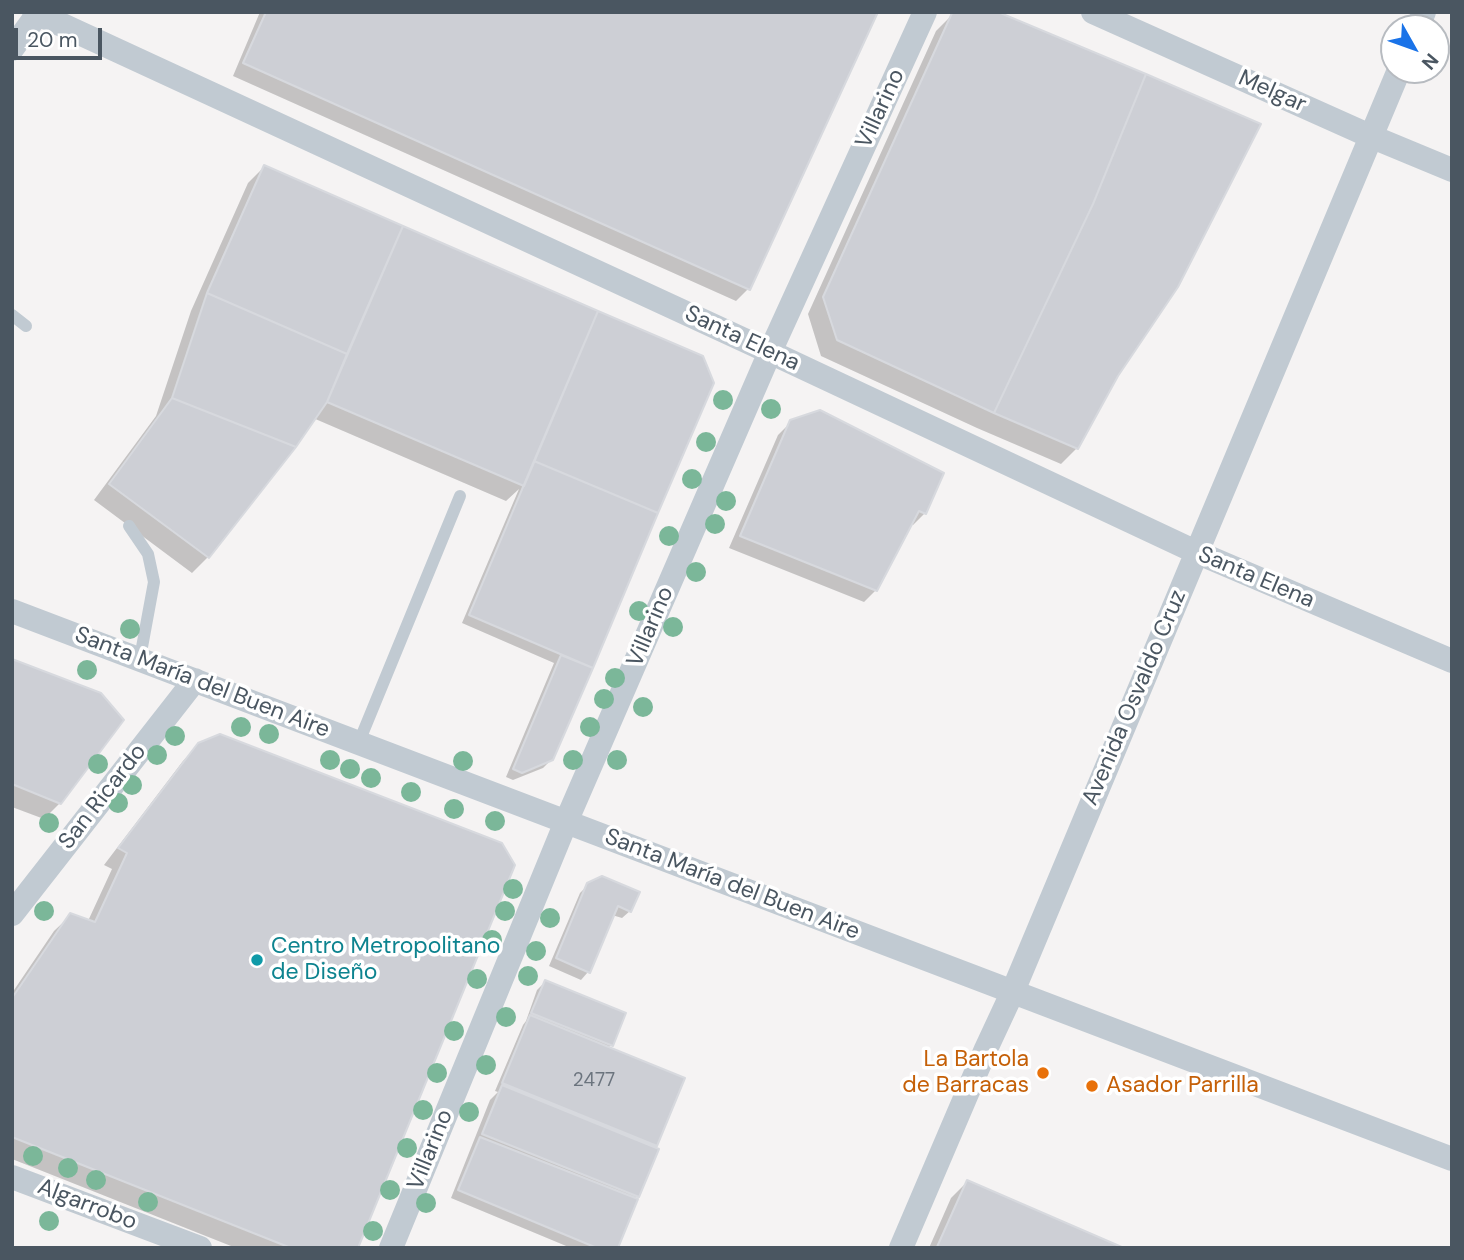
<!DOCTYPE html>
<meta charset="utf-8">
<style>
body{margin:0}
#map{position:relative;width:1464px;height:1260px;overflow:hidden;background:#f5f3f3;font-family:"DM Sans",sans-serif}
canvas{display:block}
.frame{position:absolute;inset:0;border:14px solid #4a5661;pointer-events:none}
.north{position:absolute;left:1380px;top:14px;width:70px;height:70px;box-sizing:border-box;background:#fff;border:2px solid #b7bbc0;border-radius:50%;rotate:130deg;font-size:19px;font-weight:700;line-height:28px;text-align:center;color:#4a5661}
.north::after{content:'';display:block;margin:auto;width:24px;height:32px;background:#1a73e8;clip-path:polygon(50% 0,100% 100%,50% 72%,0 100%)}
.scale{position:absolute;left:14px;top:28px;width:88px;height:32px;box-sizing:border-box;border:4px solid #4a5661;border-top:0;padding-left:9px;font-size:21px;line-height:24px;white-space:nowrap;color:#4a5661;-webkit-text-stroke:5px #fff;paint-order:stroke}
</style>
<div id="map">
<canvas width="1464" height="1260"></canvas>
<div class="frame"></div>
<div class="north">N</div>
<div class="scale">20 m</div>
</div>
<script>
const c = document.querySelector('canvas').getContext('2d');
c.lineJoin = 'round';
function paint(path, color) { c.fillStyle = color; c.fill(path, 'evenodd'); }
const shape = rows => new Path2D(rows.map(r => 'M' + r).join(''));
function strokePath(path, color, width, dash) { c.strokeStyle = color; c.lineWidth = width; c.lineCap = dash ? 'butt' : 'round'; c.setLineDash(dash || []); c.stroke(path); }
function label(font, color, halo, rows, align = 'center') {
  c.font = font + ' "DM Sans",sans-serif'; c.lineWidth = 7; c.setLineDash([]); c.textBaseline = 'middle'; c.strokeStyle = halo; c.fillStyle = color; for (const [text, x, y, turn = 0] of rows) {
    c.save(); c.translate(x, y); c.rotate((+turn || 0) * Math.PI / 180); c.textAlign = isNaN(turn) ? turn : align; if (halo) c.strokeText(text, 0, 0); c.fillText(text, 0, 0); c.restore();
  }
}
paint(shape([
 [260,12,876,12,748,289,736,301,233,76],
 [959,12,994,12,1116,375,1077,448,1061,464,977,428,821,356,808,314,936,31,953,14],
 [264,167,597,313,712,383,552,759,543,768,513,780,506,777,554,663,462,623,519,489,506,501,313,418,295,447,208,557,192,573,94,500,156,416,191,311,248,183],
 [791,422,925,513,913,525,910,524,876,590,864,602,729,548,778,435],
 [12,661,60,803,44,819,12,807],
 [199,744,356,1248,236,1248,12,1159,12,993,54,931,71,915,88,921,112,869,104,865,183,761],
 [588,885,630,911,622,918,612,915,588,972,581,980,549,966,580,893],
 [545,982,611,1045,608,1048,656,1145,653,1148,637,1196,634,1200,616,1248,571,1248,451,1198,490,1100,498,1092,495,1091,523,1025,526,1021,537,990],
 [967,1182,1119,1248,929,1248,951,1198]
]), '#0003');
const building = shape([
 [266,12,878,12,750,290,243,63,266,12],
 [998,12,1146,74,1093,204,994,413,837,340,823,297,952,13,998,12],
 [1146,74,1261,124,1178,287,1118,376,1078,449,994,413,1093,204,1146,74],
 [264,165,403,226,347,354,207,293,264,165],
 [403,226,598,311,524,486,327,402,403,226],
 [207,293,347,354,327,402,296,447,172,398,207,293],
 [598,311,703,356,714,383,658,513,534,461,598,311],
 [172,398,296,447,209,558,109,484,172,398],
 [820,410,944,473,926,514,919,511,877,591,740,536,790,420,820,410],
 [534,461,658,513,593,668,469,615,534,461],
 [561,655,593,668,553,760,522,773,513,769,561,655],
 [12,659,101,693,124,720,61,804,12,784,12,659],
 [220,734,502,843,515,865,358,1248,291,1248,12,1137,12,998,70,913,95,922,127,853,118,848,198,743,220,734],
 [602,876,640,892,631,912,618,906,590,973,556,958,587,883,602,876],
 [545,980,626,1013,613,1046,531,1013,545,980],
 [530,1015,685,1078,657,1146,502,1083,530,1015],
 [502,1085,659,1149,639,1197,482,1134,502,1085],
 [480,1137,638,1199,618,1248,597,1248,458,1190,480,1137],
 [967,1180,1124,1248,939,1248,937,1247,967,1180]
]);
paint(building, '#cdcfd5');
strokePath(building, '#d7d9de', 2);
strokePath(shape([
 [12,315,26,326],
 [129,526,148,554,154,582,140,658],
 [359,742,460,496]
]), '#c1cad2', 12);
strokePath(shape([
 [34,12,770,352,1196,552,1452,661],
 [1093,12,1370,136,1452,170],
 [1417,28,1424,12],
 [12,49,39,12],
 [12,611,1452,1159],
 [12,914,195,680],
 [12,1177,200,1248],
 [391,1248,566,822,770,352,925,12],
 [901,1248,986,1049,1013,991,1399,70]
]), '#c1cad2', 24);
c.fillStyle = '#7bb799';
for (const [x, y] of [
 [723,400],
 [771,409],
 [706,442],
 [692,479],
 [726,501],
 [715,524],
 [669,536],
 [696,572],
 [639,611],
 [673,627],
 [130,629],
 [87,670],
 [615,678],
 [604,699],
 [643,707],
 [241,727],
 [590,727],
 [269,734],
 [175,736],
 [157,755],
 [330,760],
 [573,760],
 [617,760],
 [463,761],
 [98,764],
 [350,769],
 [371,778],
 [132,785],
 [411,792],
 [118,803],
 [454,809],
 [495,821],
 [49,823],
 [513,889],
 [44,911],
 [505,911],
 [550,918],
 [492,940],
 [536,951],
 [528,976],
 [477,979],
 [506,1017],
 [454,1031],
 [486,1065],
 [437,1073],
 [423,1110],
 [469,1112],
 [407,1148],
 [33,1156],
 [68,1168],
 [96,1180],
 [390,1190],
 [148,1202],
 [426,1203],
 [49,1221],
 [373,1231]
]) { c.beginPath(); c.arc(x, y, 10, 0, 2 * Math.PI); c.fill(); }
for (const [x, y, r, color] of [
 [257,960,7,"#0f9aa8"],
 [1043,1073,7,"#e8710a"],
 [1092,1086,7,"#e8710a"]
]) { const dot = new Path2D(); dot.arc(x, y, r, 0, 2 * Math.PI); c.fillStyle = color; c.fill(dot); strokePath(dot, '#fff', 2.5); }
label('19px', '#6b747e', null, [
 ["2477",594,1081]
]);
label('23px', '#4a5661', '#fff', [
 ["Melgar",1272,92,24],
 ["Villarino",881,109,-65],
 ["Santa Elena",742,339,25],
 ["Santa Elena",1256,578,23],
 ["Villarino",651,627,-67],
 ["Santa María del Buen Aire",202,683,21],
 ["Avenida Osvaldo Cruz",1135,698,-67],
 ["San Ricardo",103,797,-52],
 ["Santa María del Buen Aire",732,885,21],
 ["Villarino",431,1150,-68],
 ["Algarrobo",87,1205,21]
]);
label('23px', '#0d838f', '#fff', [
 ["Centro Metropolitano",271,947],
 ["de Diseño",271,973]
], 'left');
label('23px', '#c56008', '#fff', [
 ["La Bartola",1029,1060],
 ["de Barracas",1029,1086],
 ["Asador Parrilla",1106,1086,"left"]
], 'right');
</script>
